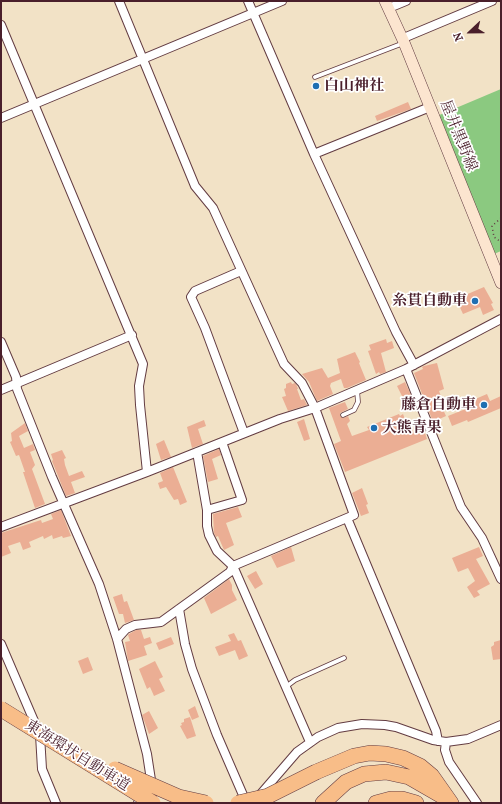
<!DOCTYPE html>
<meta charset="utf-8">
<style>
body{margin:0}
#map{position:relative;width:502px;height:804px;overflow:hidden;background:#f2e2c6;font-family:"IM FELL French Canon",serif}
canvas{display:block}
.frame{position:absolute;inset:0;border:2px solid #4a1f2b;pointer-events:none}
.north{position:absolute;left:450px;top:12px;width:40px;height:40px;-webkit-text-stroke:3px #fff;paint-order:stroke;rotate:248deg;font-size:11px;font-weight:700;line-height:16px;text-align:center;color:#4a1f2b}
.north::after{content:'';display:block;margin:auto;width:14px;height:18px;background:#4a1f2b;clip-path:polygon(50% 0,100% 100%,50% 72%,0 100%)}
</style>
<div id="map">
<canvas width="502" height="804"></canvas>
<div class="frame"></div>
<div class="north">N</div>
</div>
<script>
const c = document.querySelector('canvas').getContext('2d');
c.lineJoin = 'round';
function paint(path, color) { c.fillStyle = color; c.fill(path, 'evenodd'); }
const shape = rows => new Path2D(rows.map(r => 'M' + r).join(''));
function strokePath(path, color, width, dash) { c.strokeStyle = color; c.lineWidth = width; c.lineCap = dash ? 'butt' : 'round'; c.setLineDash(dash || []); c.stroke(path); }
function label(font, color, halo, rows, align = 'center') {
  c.font = font + ' "IM FELL French Canon","Noto Serif JP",serif'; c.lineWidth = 3.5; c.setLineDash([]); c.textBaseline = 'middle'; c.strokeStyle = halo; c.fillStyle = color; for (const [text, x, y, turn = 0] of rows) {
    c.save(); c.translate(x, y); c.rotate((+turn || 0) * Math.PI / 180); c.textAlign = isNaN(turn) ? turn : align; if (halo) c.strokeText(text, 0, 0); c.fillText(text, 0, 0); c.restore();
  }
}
paint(shape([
 [501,89,501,251,494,254,437,116]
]), '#8bc980');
paint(shape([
 [408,102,411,109,377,121,375,116],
 [484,287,493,303,491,304,494,310,483,315,480,307,463,314,456,299],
 [386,339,387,343,392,341,394,348,381,353,386,372,380,374,379,372,376,374,368,351,371,350,369,345],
 [355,352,360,362,359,363,366,380,347,388,344,388,341,379,331,383,330,386,333,394,317,401,309,382,302,374,322,368,328,378,340,373,337,359],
 [437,363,444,389,439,391,444,404,441,405,446,416,433,422,414,373,423,369,422,367,424,366],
 [291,382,292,384,295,383,297,386,298,389,297,389,301,400,304,399,307,405,288,411,282,397,286,396,284,389,286,388,286,384],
 [405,382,411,395,403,398,397,386],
 [487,394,490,401,501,396,501,408,468,422,467,420,452,426,448,416,468,408,466,403],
 [345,402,348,409,340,413,340,416,343,418,348,416,350,421,347,424,352,436,369,430,367,427,399,414,400,416,403,414,406,422,409,420,414,434,424,430,427,439,345,472,334,444,341,441,329,408],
 [304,419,310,439,304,441,297,422],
 [204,420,206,426,198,429,203,444,192,448,187,427],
 [25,423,28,431,19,436,24,448,33,444,35,450,30,452,35,465,32,469,45,504,35,508,23,472,25,472,19,455,16,456,10,442,12,441,11,433],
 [164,440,171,457,161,460,156,444],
 [219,449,221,455,212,459,218,479,208,482,203,456],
 [62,450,66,458,64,459,65,465,69,476,82,471,85,477,71,482,75,493,66,496,52,461,53,460,51,454],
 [173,467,187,502,180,505,178,499,174,500,166,487,160,489,158,483,163,481,160,473],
 [362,488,368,504,366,505,369,513,361,516,352,493],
 [238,507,242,517,226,523,234,545,224,550,218,536,216,537,214,533,213,514],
 [61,510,71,536,63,538,62,536,53,539,52,535,44,539,43,536,29,542,31,547,23,550,20,542,8,546,11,553,1,557,1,533,41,520,42,523,53,519,51,514],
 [291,547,295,561,277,568,271,556],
 [479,547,483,556,476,559,490,584,477,591,480,595,474,598,467,587,475,581,468,568,458,572,452,558],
 [256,571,263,584,255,589,247,576],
 [229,579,232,585,232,590,237,600,211,614,204,598],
 [122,594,124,602,127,601,134,620,125,623,123,614,119,614,113,597],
 [136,630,141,630,144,639,150,637,152,643,144,646,147,655,128,661,125,642,130,641,128,635,129,634],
 [234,633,238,641,241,640,248,656,239,660,235,650,219,656,215,647,231,641,228,635],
 [171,637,174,644,159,650,156,643],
 [501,640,501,659,493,660,491,647,494,645,494,642],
 [88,657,93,670,83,674,78,661],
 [155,661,163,677,159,679,165,691,154,696,150,687,147,689,139,669],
 [195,706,199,717,192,720,188,710],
 [149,711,158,728,149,734,142,715],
 [190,717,196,736,187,739,180,726,182,725,181,723,184,722,184,719]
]), '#ebae94');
const service = shape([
 [315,77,401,44,403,41],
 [343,415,354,410,358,402,357,390],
 [287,686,295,680,344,658]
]);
const minor = shape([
 [248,1,314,154,396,332,414,365],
 [389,8,406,1],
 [1,25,143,364,139,386,140,405,147,472],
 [403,40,406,37,492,1],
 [1,118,282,1],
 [314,154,430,107],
 [241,271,195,291,191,297,205,328,244,433],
 [1,342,16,377,17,389,52,477,99,584,117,639,147,754,151,780,138,803],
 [406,369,461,507,482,538,501,579],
 [1,390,132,335],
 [222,442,242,500,207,510,207,526,209,535,217,551,233,566,310,742],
 [197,452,207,510],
 [347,518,436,731,438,741],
 [1,527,147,472,280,419,315,408,406,369,501,319],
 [179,609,185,644,192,669,217,735,243,795,244,803],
 [117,639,126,629,135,625,161,622,230,572,233,566,354,515,315,408,302,383,284,364,213,208,195,186,119,1],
 [1,644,40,735,42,769,56,803],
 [446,742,445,750,449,762,477,803],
 [259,796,297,752,318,737,338,728,362,724,385,725,396,727,433,740,446,742,468,739,501,725]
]);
const secondary = shape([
 [385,1,403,40,501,283]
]);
const motorway = shape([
 [316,772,354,756,370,753,386,754,403,758,420,766,432,776,451,803],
 [323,803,346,782,364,774,386,772,409,777,442,796],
 [376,803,391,799,402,799,416,803]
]);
strokePath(service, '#633c42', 5.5);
strokePath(minor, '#633c42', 10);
strokePath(secondary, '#633c42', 12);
strokePath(motorway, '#633c42', 16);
strokePath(shape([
 [501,218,492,226,494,237,501,242]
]), '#633c42', 1.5, [1, 3]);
strokePath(service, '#fff', 4);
strokePath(minor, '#fff', 8);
strokePath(secondary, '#fce5cf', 11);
strokePath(motorway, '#f8bd88', 15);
const motorwayBridge = shape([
 [1,709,153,803],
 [115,769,179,797,206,803],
 [238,803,268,796,316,772]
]);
strokePath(motorwayBridge, '#633c42', 16, []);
strokePath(motorwayBridge, '#f8bd88', 15);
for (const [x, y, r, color] of [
 [316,86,4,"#1f6fb2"],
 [475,301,4,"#1f6fb2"],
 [484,405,4,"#1f6fb2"],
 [374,428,4,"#1f6fb2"]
]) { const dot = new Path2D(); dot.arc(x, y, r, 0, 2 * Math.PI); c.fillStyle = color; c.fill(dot); strokePath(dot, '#fff', 1.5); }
label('bold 15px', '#4a1f2b', '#fff', [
 ["白山神社",324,86],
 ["糸貫自動車",467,301,"right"],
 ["藤倉自動車",476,405,"right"],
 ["大熊青果",382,428]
], 'left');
label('15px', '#4a1f2b', '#fff', [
 ["屋井黒野線",458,136,68],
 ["東海環状自動車道",77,756,32]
]);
</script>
